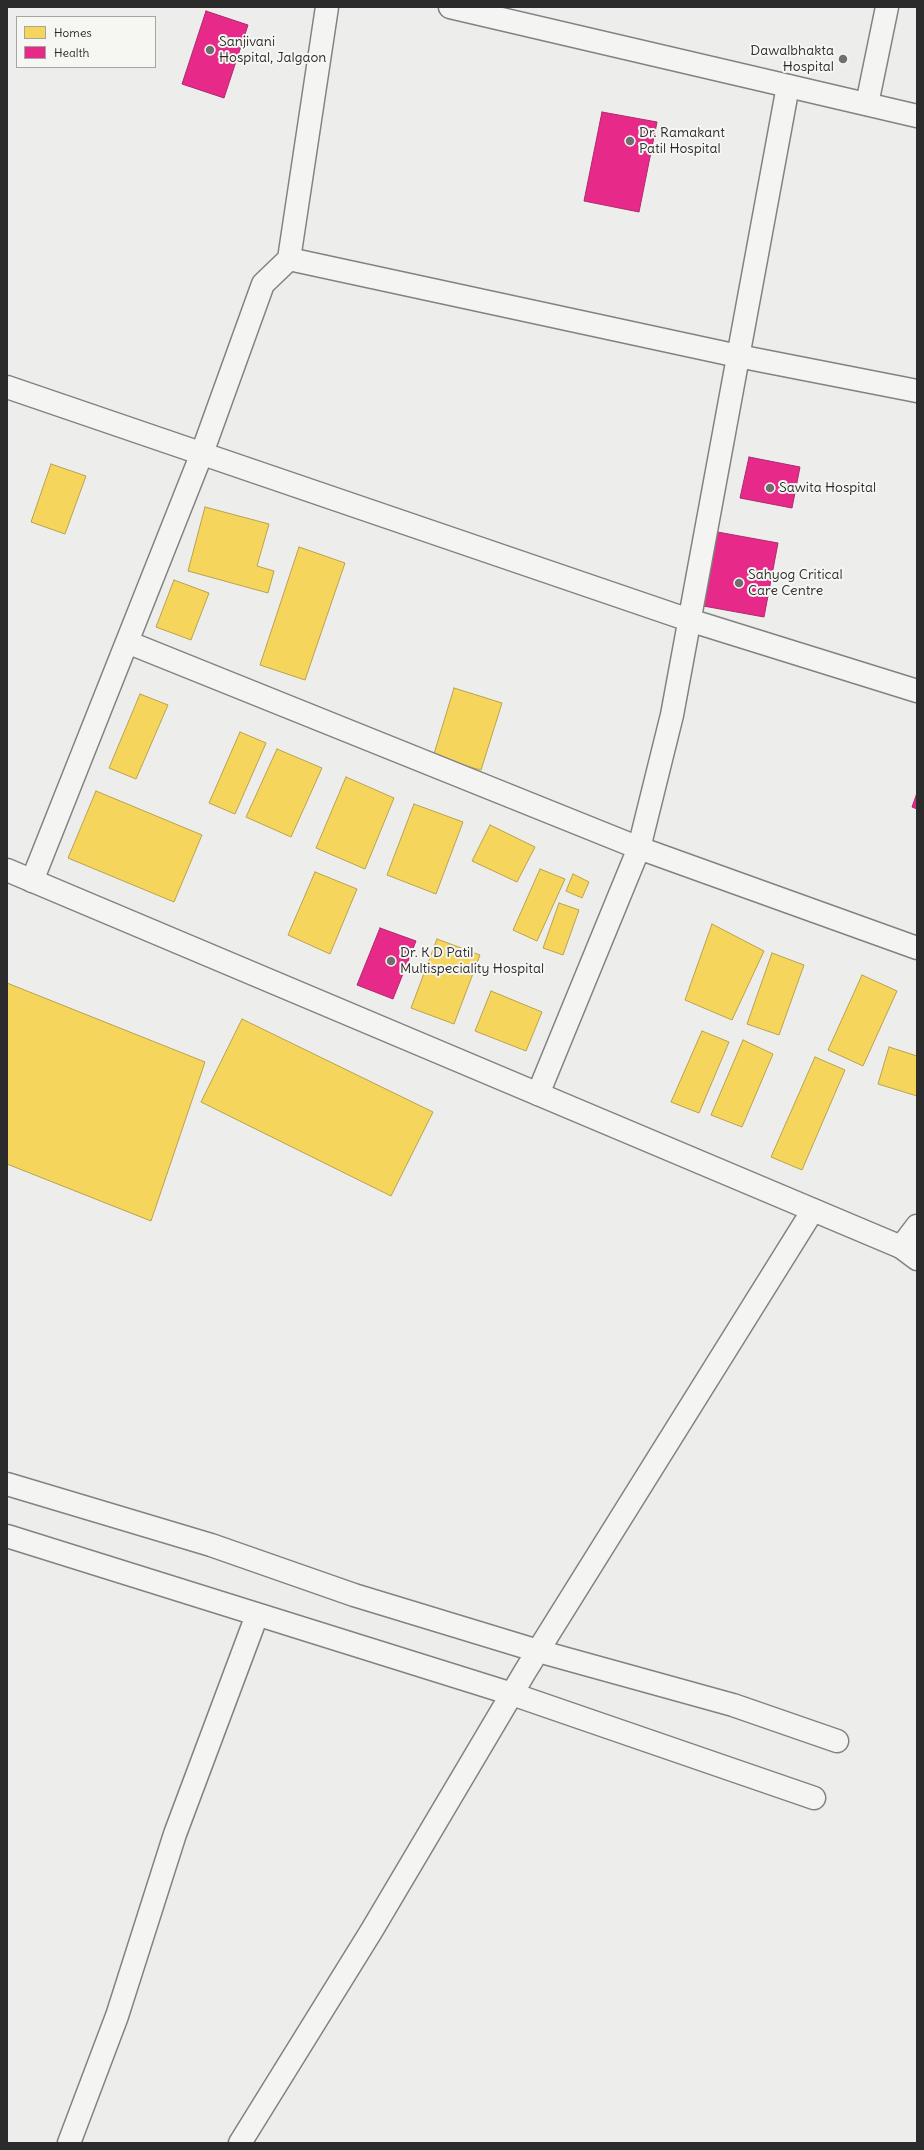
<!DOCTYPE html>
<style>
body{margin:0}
#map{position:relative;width:924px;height:2150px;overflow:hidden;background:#ededeb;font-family:Delius,sans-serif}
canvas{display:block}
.frame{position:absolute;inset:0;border:8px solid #2b2b2b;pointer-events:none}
.legend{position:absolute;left:16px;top:16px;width:140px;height:52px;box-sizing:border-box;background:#f6f6f2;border:1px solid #a5a5a2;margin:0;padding:5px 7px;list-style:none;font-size:12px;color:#2b2b2b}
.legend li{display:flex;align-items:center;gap:8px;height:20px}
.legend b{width:20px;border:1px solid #a5a5a2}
</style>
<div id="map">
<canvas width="924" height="2150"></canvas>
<div class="frame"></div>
<ul class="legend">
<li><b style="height:11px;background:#f6d55c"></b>Homes</li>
<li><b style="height:11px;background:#e7298a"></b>Health</li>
</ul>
</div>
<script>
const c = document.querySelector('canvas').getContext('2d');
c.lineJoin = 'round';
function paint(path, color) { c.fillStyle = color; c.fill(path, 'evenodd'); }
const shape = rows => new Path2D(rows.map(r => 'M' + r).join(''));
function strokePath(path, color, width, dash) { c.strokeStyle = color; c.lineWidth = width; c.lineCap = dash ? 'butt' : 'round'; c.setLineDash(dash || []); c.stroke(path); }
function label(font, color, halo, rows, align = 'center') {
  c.font = font + ' Delius,sans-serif'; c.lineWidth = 4; c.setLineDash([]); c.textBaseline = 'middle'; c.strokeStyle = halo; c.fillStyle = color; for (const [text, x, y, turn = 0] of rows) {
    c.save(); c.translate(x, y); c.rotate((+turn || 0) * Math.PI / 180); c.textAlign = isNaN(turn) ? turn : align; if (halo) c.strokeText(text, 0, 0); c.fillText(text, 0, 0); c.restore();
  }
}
const homes = shape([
 [51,464,86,476,65,534,31,522,51,464],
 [205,507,269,524,257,566,274,571,268,593,188,571,205,507],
 [299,547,345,563,305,680,260,665,299,547],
 [174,580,209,593,191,640,156,627,174,580],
 [454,688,502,703,481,770,433,757,454,688],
 [140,694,168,705,136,779,109,768,140,694],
 [240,732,266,743,235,814,209,803,240,732],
 [277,749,322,768,291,837,246,817,277,749],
 [346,777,394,798,365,869,316,848,346,777],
 [96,791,202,835,174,902,68,858,96,791],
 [414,804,463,822,436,894,387,875,414,804],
 [490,825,535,847,517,882,472,861,490,825],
 [540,869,565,879,537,941,513,930,540,869],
 [315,872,357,889,330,954,288,935,315,872],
 [573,874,589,882,582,898,566,891,573,874],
 [559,903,579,910,563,955,543,948,559,903],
 [712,924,764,951,732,1020,685,1000,712,924],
 [437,939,480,955,454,1024,411,1008,437,939],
 [772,953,804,965,779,1035,747,1024,772,953],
 [862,975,897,991,863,1066,828,1050,862,975],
 [7,983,205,1062,151,1221,7,1164,7,983],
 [491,991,542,1012,526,1051,475,1031,491,991],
 [242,1019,433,1112,391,1196,201,1102,242,1019],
 [702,1031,729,1042,699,1113,671,1102,702,1031],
 [743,1040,773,1054,742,1127,711,1115,743,1040],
 [889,1047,917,1056,917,1096,878,1084,889,1047],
 [815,1057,845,1070,802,1170,771,1157,815,1057]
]);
paint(homes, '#f6d55c');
strokePath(homes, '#b9a24d', 1);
const health = shape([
 [206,11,248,25,224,98,182,84,206,11],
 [602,112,657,122,639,212,584,201,602,112],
 [749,457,800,467,792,508,740,498,749,457],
 [712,531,778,543,764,617,698,605,712,531],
 [917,793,917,809,912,807,917,793],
 [380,928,416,941,393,999,357,985,380,928]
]);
paint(health, '#e7298a');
strokePath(health, '#af2a6e', 1);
const minor = shape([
 [867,104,887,7],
 [289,259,327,7],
 [7,387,689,620,917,691],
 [127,642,639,848,917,948],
 [32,881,202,453,263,284,289,259,738,356,917,391],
 [538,1094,639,848,672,715,788,86],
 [901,1247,917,1226],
 [7,1484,211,1545,354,1595,538,1651,733,1705,837,1741],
 [7,1536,512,1694,814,1798],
 [69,2143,117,2016,175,1834,257,1615],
 [240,2143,372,1930,526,1670,813,1210]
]);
const secondary = shape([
 [450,7,917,116],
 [7,870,901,1247,917,1259]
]);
strokePath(minor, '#828281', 25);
strokePath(secondary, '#828281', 25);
strokePath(minor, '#f4f4f2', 22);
strokePath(secondary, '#f4f4f2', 22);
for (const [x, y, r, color] of [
 [210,50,5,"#6f6f6e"],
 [843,59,5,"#6f6f6e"],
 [630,141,5,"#6f6f6e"],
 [770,488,5,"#6f6f6e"],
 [739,583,5,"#6f6f6e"],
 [391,961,5,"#6f6f6e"]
]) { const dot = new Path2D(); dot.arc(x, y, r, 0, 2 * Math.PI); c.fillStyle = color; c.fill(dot); strokePath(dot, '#f6f6f2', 1.5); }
label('14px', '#2b2b2b', '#f6f6f2', [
 ["Sanjivani",219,42],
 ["Hospital, Jalgaon",219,58],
 ["Dawalbhakta",834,51,"right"],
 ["Hospital",834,67,"right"],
 ["Dr. Ramakant",639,133],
 ["Patil Hospital",639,149],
 ["Sawita Hospital",779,488],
 ["Sahyog Critical",748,575],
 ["Care Centre",748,591],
 ["Dr. K D Patil",400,953],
 ["Multispeciality Hospital",400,969]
], 'left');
</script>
